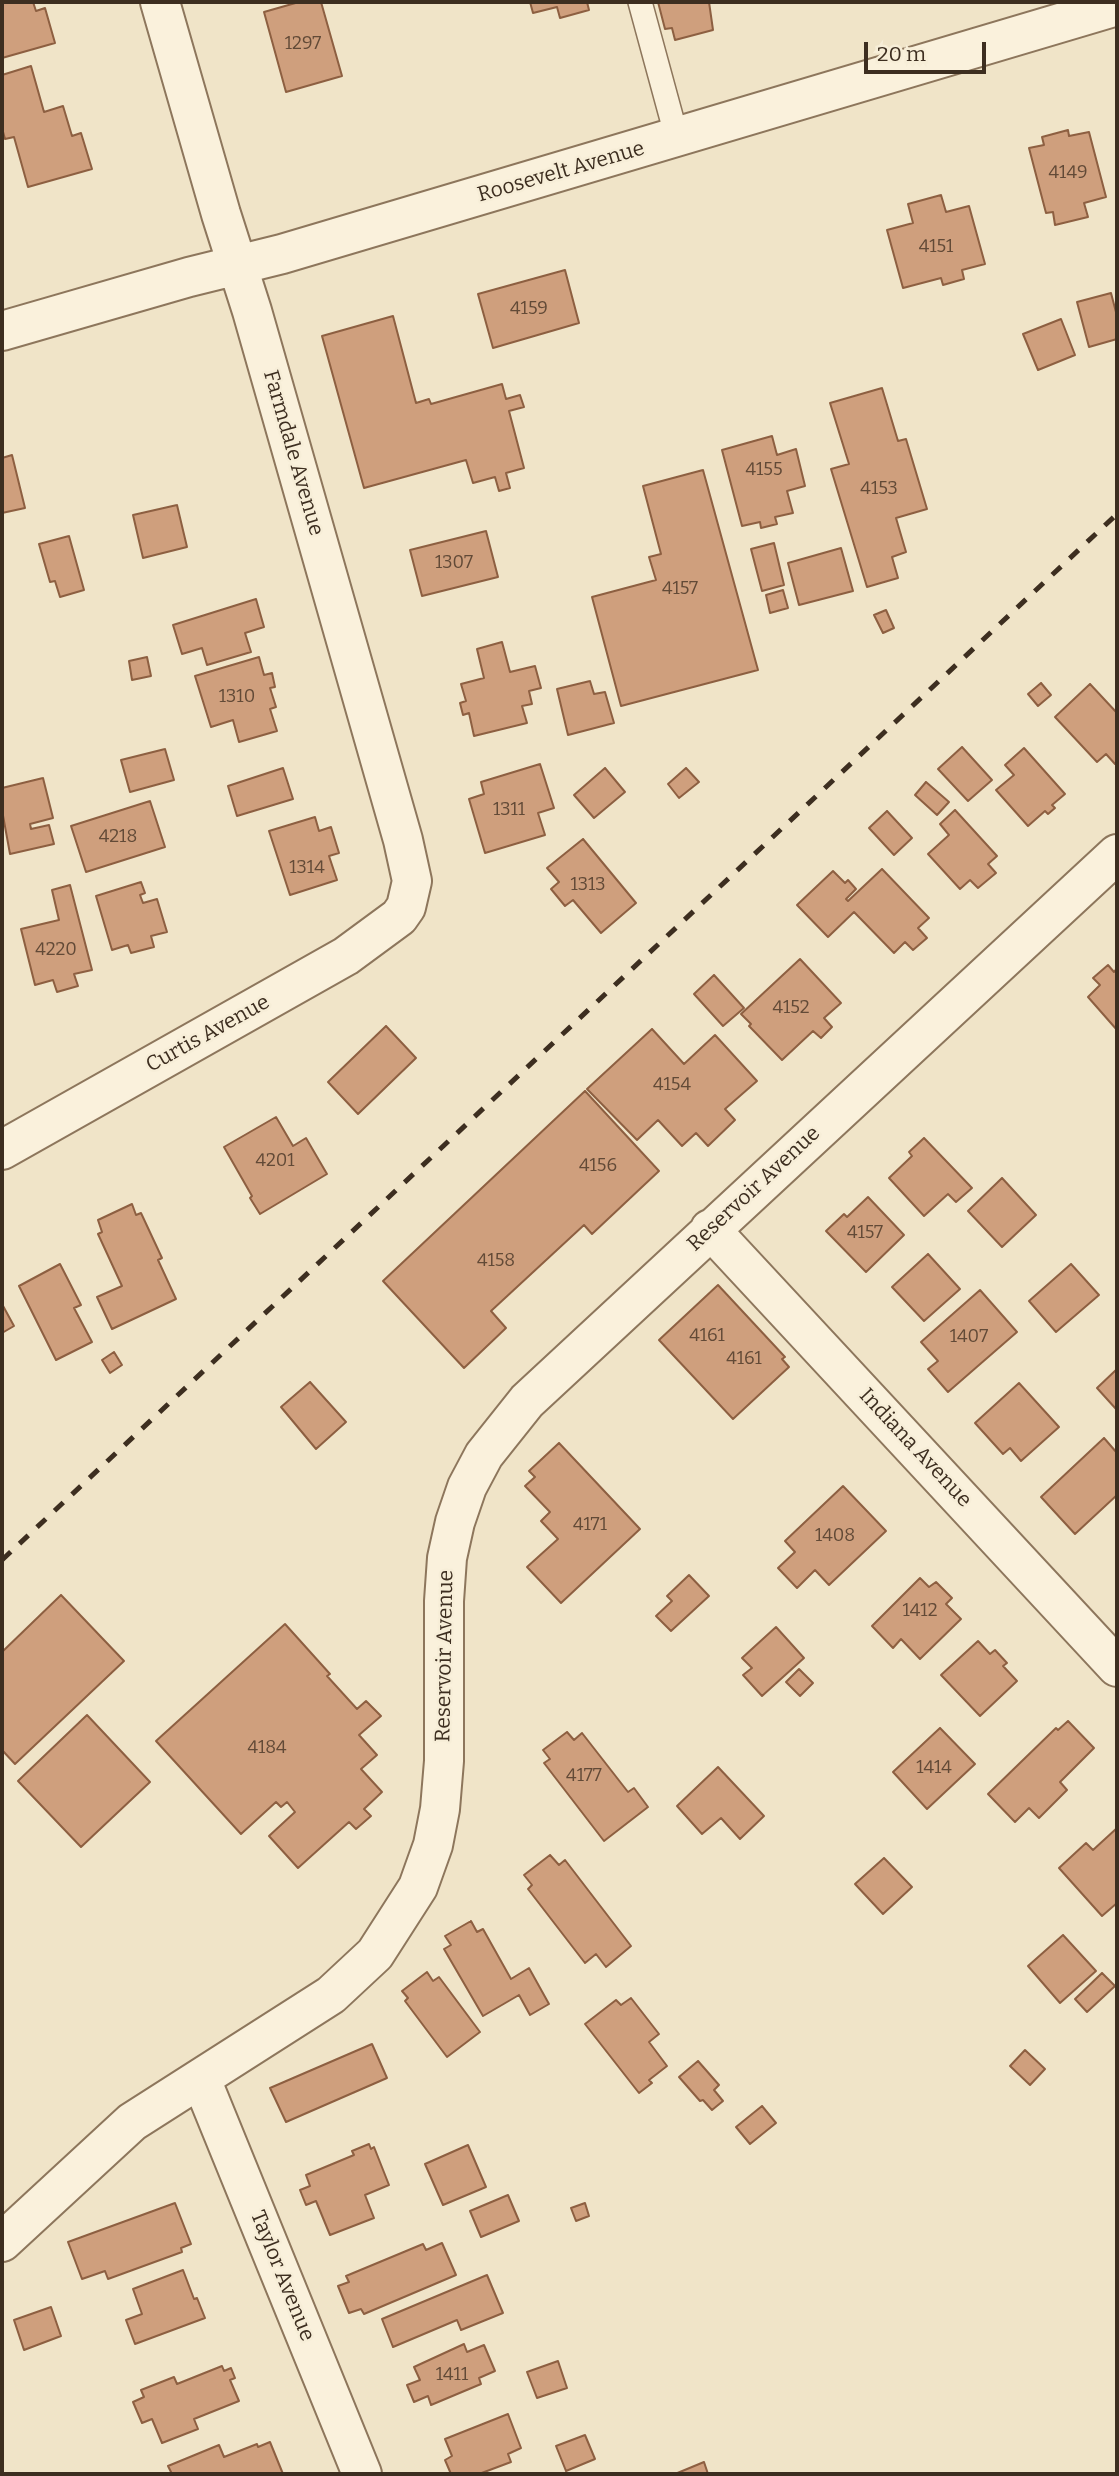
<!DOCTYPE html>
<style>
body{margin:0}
#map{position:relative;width:1119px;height:2476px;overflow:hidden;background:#f0e4c8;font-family:Bitter,serif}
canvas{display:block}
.frame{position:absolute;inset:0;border:4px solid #3d2e20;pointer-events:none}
.scale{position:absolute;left:864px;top:42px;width:122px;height:32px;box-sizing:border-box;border:4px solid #3d2e20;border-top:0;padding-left:9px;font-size:21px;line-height:24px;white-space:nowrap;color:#3d2e20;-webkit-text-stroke:5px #f7eed8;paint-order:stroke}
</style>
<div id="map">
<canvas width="1119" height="2476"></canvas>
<div class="frame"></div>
<div class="scale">20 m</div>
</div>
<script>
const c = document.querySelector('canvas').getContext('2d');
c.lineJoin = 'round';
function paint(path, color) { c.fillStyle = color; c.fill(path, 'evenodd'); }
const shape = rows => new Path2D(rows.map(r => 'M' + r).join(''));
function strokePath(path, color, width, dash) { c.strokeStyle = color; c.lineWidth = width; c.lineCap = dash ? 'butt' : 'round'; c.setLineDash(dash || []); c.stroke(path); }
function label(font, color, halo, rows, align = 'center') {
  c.font = font + ' Bitter,serif'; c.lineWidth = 5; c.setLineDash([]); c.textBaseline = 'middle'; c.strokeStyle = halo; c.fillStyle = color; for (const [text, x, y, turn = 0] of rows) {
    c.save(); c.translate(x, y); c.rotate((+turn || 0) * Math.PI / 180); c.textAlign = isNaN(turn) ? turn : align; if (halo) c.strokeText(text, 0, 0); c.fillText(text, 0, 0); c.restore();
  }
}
const building = shape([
 [2,2,33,2,36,11,45,8,55,43,2,58,2,2],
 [299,2,321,2,342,76,286,92,264,12,299,2],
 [530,2,587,2,589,10,560,18,557,7,533,13,530,2],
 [658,2,709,2,713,30,675,40,672,28,665,29,658,2],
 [31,66,44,112,63,106,72,136,81,133,92,169,28,187,14,137,5,139,2,128,2,75,31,66],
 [1068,130,1069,136,1089,132,1106,197,1084,203,1088,217,1055,225,1053,212,1046,213,1029,148,1044,145,1042,137,1068,130],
 [941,195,946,212,969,206,985,264,962,270,964,279,943,285,941,278,903,288,887,230,913,223,908,204,941,195],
 [565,270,579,323,493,348,478,294,565,270],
 [1111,293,1117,316,1117,339,1089,347,1077,302,1111,293],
 [393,316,416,403,429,399,431,404,502,384,506,399,520,395,524,407,509,411,524,468,506,473,510,488,499,491,495,477,473,483,466,460,364,488,322,336,393,316],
 [1061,319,1075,355,1038,370,1023,334,1061,319],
 [882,388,898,441,906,439,927,509,896,518,906,552,892,557,898,578,867,587,831,469,849,464,830,403,882,388],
 [772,436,777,455,796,449,805,486,787,491,793,513,775,517,777,524,761,528,760,522,742,526,722,450,772,436],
 [12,455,25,508,2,513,2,458,12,455],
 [703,470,758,670,621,706,592,597,656,580,649,557,661,554,643,486,703,470],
 [177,505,187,547,143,558,133,515,177,505],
 [486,531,498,577,422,596,410,550,486,531],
 [69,536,84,590,60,597,55,581,50,582,39,544,69,536],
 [774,543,784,585,762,591,751,549,774,543],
 [841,548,853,591,799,605,788,563,841,548],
 [783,590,788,608,770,613,766,595,783,590],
 [256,599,264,627,245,633,251,652,207,665,202,648,182,654,173,625,256,599],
 [886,610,894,628,883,633,874,615,886,610],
 [502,642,510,672,535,666,541,688,529,691,532,704,522,706,527,723,474,736,469,713,463,715,460,703,466,701,461,684,484,678,477,649,502,642],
 [147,657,151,676,132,680,129,661,147,657],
 [259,657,264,675,272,673,275,687,270,688,276,707,270,709,277,731,239,742,233,720,211,727,195,676,259,657],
 [590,681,594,694,605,692,614,723,568,735,557,689,590,681],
 [1041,683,1051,695,1038,706,1028,694,1041,683],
 [1090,684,1117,713,1117,762,1115,764,1106,754,1097,762,1055,717,1090,684],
 [962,747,992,780,968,801,938,769,962,747],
 [1024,748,1065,794,1052,805,1055,808,1048,814,1045,811,1028,826,996,790,1014,775,1005,765,1024,748],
 [165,749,174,780,130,792,121,760,165,749],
 [540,764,554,808,538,813,545,835,485,853,469,799,484,794,481,782,540,764],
 [283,768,293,799,237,816,228,786,283,768],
 [605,768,625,792,594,818,574,795,605,768],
 [686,768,699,782,679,798,668,784,686,768],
 [43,778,53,818,30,824,31,829,49,825,54,844,10,854,2,810,2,788,43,778],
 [926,782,949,802,937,815,915,795,926,782],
 [150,801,165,847,86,872,71,826,150,801],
 [955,810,997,856,988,864,996,873,978,888,970,880,960,889,928,854,949,835,940,824,955,810],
 [887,811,912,838,894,855,869,828,887,811],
 [315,817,319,831,331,827,339,853,329,856,337,880,290,895,269,831,315,817],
 [583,839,636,903,601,933,573,900,565,906,551,889,559,882,547,868,583,839],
 [882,869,929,918,918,928,927,938,913,950,905,942,894,953,854,912,828,937,797,905,833,871,845,883,848,880,856,889,846,899,848,901,882,869],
 [141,882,145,893,140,895,143,903,157,899,167,932,151,936,154,947,131,953,128,945,112,950,96,896,141,882],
 [70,885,92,970,74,974,78,986,57,992,53,980,35,985,21,929,59,920,52,890,70,885],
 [800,959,841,1003,824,1018,832,1027,821,1038,813,1031,782,1060,749,1026,751,1024,741,1014,800,959],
 [1108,965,1114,972,1117,968,1117,1030,1088,997,1100,985,1093,978,1108,965],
 [714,975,744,1008,723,1026,694,994,714,975],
 [386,1026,416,1058,358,1114,328,1082,386,1026],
 [652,1029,684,1064,715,1035,757,1081,725,1109,735,1120,708,1146,696,1133,682,1146,658,1120,637,1140,587,1089,652,1029],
 [585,1091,659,1171,592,1234,584,1225,491,1311,506,1328,464,1368,383,1281,585,1091],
 [276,1117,293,1146,306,1138,327,1174,260,1214,250,1198,252,1196,224,1147,276,1117],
 [924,1138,972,1188,956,1202,948,1194,924,1216,889,1178,912,1156,909,1152,924,1138],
 [1002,1178,1036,1215,1002,1247,968,1211,1002,1178],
 [868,1197,904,1235,866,1272,826,1231,844,1214,847,1217,868,1197],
 [132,1204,136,1215,141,1213,162,1258,158,1260,176,1299,112,1329,97,1297,122,1286,98,1234,102,1232,98,1220,132,1204],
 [928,1254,960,1289,924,1321,892,1287,928,1254],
 [60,1264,81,1305,74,1308,92,1342,56,1360,19,1286,60,1264],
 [1071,1264,1099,1295,1056,1332,1029,1301,1071,1264],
 [718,1285,785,1357,782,1359,789,1367,733,1419,659,1340,718,1285],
 [980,1290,1017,1332,948,1392,928,1369,938,1361,921,1342,980,1290],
 [2,1304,14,1326,2,1333,2,1304],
 [114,1352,122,1365,110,1373,102,1360,114,1352],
 [1117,1369,1117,1408,1116,1409,1097,1388,1117,1369],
 [310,1382,346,1422,316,1449,281,1407,310,1382],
 [1019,1383,1059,1427,1021,1461,1010,1448,1003,1454,975,1423,1019,1383],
 [1104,1438,1117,1453,1117,1495,1075,1534,1041,1497,1104,1438],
 [559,1443,640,1529,561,1603,527,1567,558,1539,541,1521,550,1512,525,1486,535,1477,529,1471,559,1443],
 [843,1486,886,1531,829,1585,815,1570,797,1588,778,1568,795,1552,785,1541,843,1486],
 [689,1575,709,1596,671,1631,656,1616,672,1601,667,1596,689,1575],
 [920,1578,929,1587,936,1582,952,1598,946,1604,961,1619,920,1659,901,1639,893,1648,872,1626,920,1578],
 [61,1595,124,1661,15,1764,2,1750,2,1652,61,1595],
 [285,1624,330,1674,327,1676,357,1709,366,1701,381,1716,359,1735,377,1755,361,1769,382,1792,364,1809,371,1816,356,1829,349,1822,298,1868,269,1836,295,1812,287,1802,281,1807,276,1802,241,1834,156,1741,285,1624],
 [776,1627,804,1658,762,1696,743,1675,752,1668,742,1658,776,1627],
 [978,1641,990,1654,995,1650,1007,1663,1003,1666,1017,1681,980,1716,941,1675,978,1641],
 [799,1669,813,1683,800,1696,786,1682,799,1669],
 [87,1715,150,1782,81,1847,18,1781,87,1715],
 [1068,1721,1094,1748,1060,1782,1067,1790,1039,1818,1029,1808,1015,1822,988,1794,1056,1728,1058,1730,1068,1721],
 [940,1728,975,1764,927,1809,893,1772,940,1728],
 [567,1732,574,1740,582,1733,628,1792,634,1788,648,1807,604,1841,544,1763,550,1759,543,1750,567,1732],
 [718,1767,764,1816,740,1839,721,1818,702,1834,677,1806,718,1767],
 [1117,1828,1117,1903,1102,1916,1059,1868,1086,1843,1093,1850,1117,1828],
 [550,1855,559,1865,565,1860,631,1946,606,1967,596,1954,585,1963,528,1889,532,1885,524,1875,550,1855],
 [884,1858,912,1887,883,1914,855,1884,884,1858],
 [471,1921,477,1932,483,1929,511,1979,529,1968,549,2004,530,2015,519,1995,483,2016,444,1949,451,1945,445,1936,471,1921],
 [1063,1935,1096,1971,1060,2003,1028,1966,1063,1935],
 [427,1972,433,1981,439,1977,480,2032,447,2057,405,2001,408,1998,402,1991,427,1972],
 [1102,1973,1115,1986,1087,2012,1075,1999,1102,1973],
 [631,1998,659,2034,649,2042,667,2066,649,2080,652,2083,639,2093,585,2024,616,2000,621,2005,631,1998],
 [372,2044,387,2078,286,2122,270,2088,372,2044],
 [1025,2050,1045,2069,1030,2085,1010,2066,1025,2050],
 [698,2061,719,2085,714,2090,723,2101,712,2110,703,2100,700,2101,679,2077,698,2061],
 [762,2106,776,2123,750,2144,736,2127,762,2106],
 [369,2144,371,2149,374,2147,389,2185,365,2195,374,2218,330,2235,316,2201,306,2205,300,2190,310,2186,306,2175,354,2155,352,2151,369,2144],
 [468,2145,486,2187,443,2205,425,2164,468,2145],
 [508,2195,519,2221,481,2237,470,2211,508,2195],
 [175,2203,191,2244,181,2248,182,2252,108,2279,105,2271,82,2279,68,2242,175,2203],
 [585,2203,589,2216,576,2221,571,2208,585,2203],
 [442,2243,456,2275,364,2314,361,2309,349,2313,338,2286,349,2282,346,2276,423,2244,426,2250,442,2243],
 [183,2270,194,2299,197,2298,205,2318,135,2344,126,2320,142,2314,133,2289,183,2270],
 [487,2275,503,2313,461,2330,457,2320,393,2347,382,2319,487,2275],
 [51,2307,61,2336,24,2350,14,2320,51,2307],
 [464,2344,467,2352,484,2345,495,2371,479,2378,481,2384,431,2405,428,2396,414,2402,407,2385,420,2380,414,2367,464,2344],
 [558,2361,567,2388,537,2398,527,2372,558,2361],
 [222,2366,224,2371,231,2368,235,2378,230,2380,239,2401,194,2419,198,2429,162,2443,152,2419,142,2423,133,2402,144,2397,141,2390,174,2377,177,2384,222,2366],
 [508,2414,521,2448,508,2454,511,2462,479,2474,451,2474,445,2460,452,2456,445,2439,508,2414],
 [585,2435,595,2459,566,2471,556,2446,585,2435],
 [270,2442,283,2474,172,2474,168,2466,219,2445,224,2457,257,2444,258,2447,270,2442],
 [704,2462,708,2474,675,2474,704,2462]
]);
paint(building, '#cf9f7d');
strokePath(building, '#8d5f41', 2);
const lane = shape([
 [640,2,677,138]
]);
const street = shape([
 [2,331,189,277,282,254,1117,6],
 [2,1150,346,956,399,917,406,907,412,881,403,840,252,311,221,214,160,2],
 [710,1229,1117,1667],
 [201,2079,362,2474],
 [2,2242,132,2122,331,1995,375,1954,418,1887,433,1845,440,1809,444,1761,444,1601,447,1558,455,1522,467,1487,484,1455,527,1401,1117,854]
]);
strokePath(lane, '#8d765c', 26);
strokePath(street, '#8d765c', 42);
strokePath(lane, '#faf1dc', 23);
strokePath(street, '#faf1dc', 38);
strokePath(shape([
 [2,1560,1117,514]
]), '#3d2e20', 5, [12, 12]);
label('18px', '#624a37', null, [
 ["1297",303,44],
 ["4149",1068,173],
 ["4151",936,247],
 ["4159",529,309],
 ["4155",764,470],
 ["4153",879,489],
 ["1307",454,563],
 ["4157",680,589],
 ["1310",237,697],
 ["1311",509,810],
 ["4218",118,837],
 ["1314",307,868],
 ["1313",588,885],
 ["4220",56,950],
 ["4152",791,1008],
 ["4154",672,1085],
 ["4201",275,1161],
 ["4156",598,1166],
 ["4157",865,1233],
 ["4158",496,1261],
 ["4161",707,1336],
 ["1407",969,1337],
 ["4161",744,1359],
 ["4171",590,1525],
 ["1408",835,1536],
 ["1412",920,1611],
 ["4184",267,1748],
 ["1414",934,1768],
 ["4177",584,1776],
 ["1411",452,2375]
]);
label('21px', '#3d2e20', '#f7eed8', [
 ["Roosevelt Avenue",561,172,-16],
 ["Farmdale Avenue",293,453,74],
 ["Curtis Avenue",208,1034,-29],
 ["Reservoir Avenue",754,1189,-43],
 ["Indiana Avenue",915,1448,47],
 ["Reservoir Avenue",445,1656,-89],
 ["Taylor Avenue",282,2276,68]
]);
</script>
